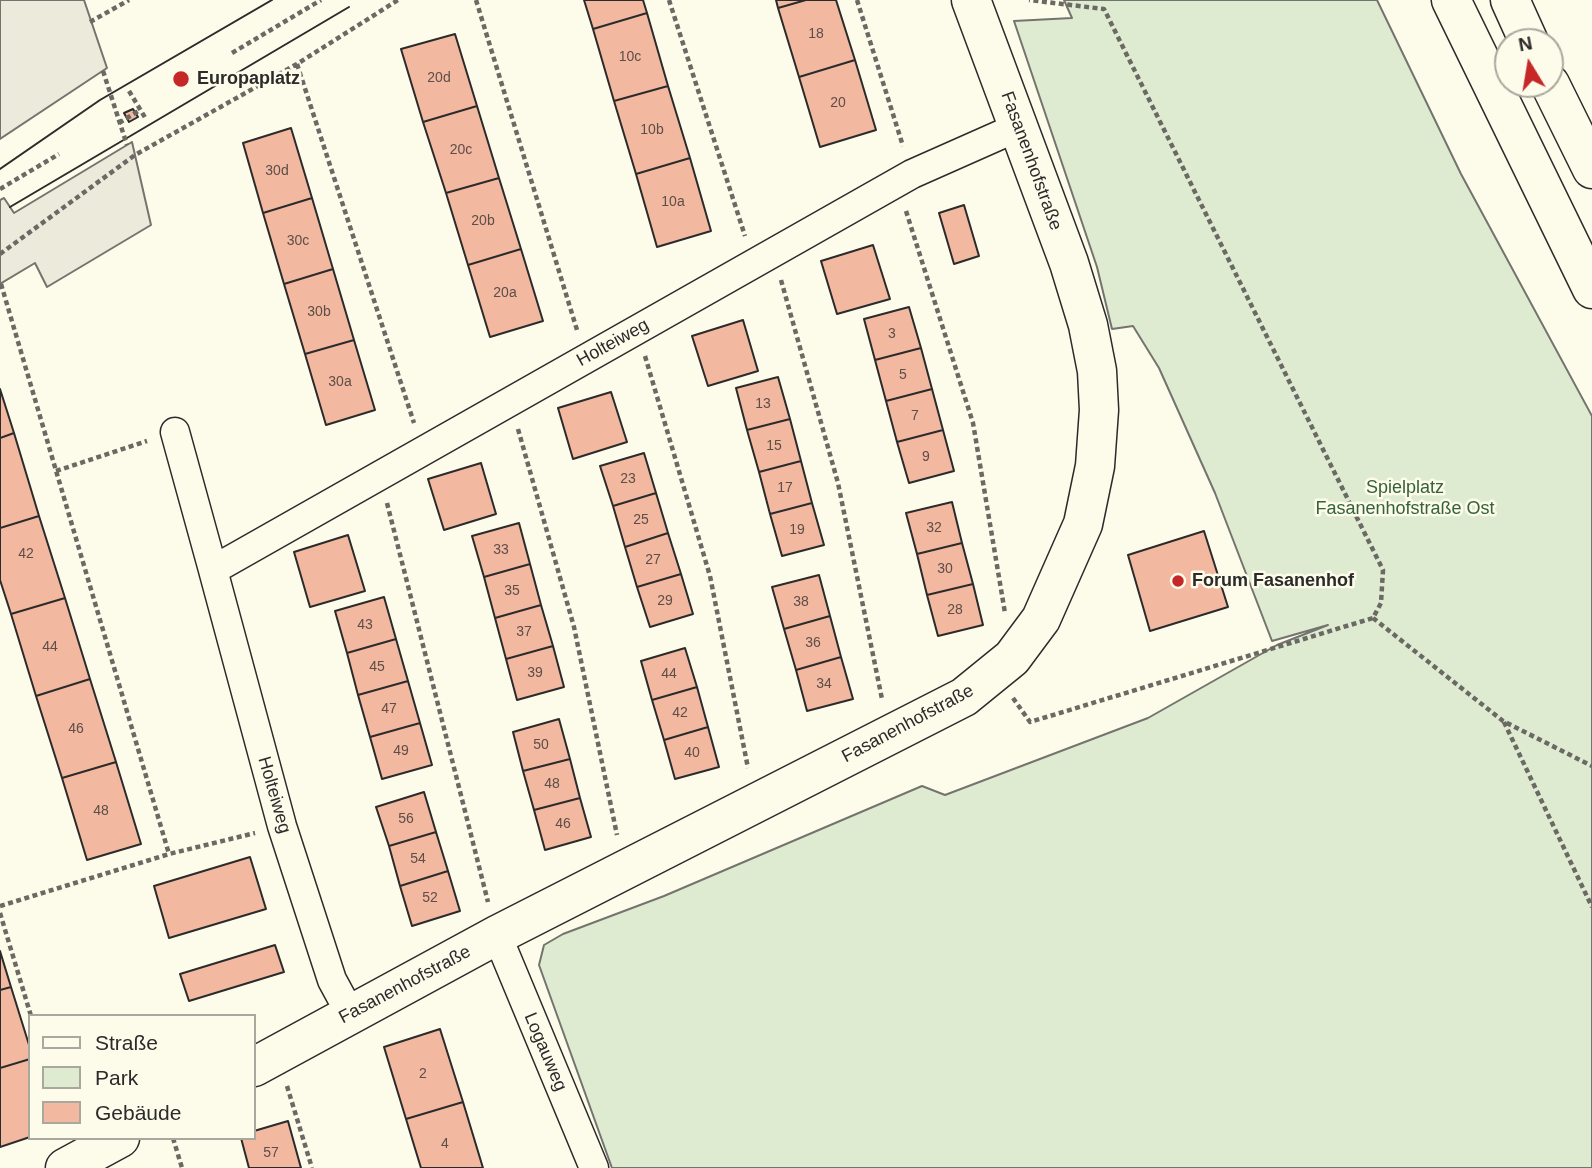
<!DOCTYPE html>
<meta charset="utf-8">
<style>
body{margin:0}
#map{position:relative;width:1592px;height:1168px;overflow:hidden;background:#fdfbea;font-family:Arial,sans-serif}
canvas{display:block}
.legend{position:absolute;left:28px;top:1014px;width:228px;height:126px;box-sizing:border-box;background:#fdfbea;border:2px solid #a9a89e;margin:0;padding:9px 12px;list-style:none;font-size:21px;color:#2b2b2b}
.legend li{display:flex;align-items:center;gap:14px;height:35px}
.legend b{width:35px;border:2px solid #a9a89e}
.north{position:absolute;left:1494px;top:28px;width:70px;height:70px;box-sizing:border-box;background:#fdfbea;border:2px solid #a9a89e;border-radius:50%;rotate:349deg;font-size:19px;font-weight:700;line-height:28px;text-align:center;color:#2b2b2b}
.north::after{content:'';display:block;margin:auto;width:24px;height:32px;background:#c62828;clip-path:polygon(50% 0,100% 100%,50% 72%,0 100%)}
</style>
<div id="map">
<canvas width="1592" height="1168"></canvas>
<ul class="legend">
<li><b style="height:9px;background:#fdfbea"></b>Straße</li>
<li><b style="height:19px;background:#deebd1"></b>Park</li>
<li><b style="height:19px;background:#f2b8a0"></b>Gebäude</li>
</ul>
<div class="north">N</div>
</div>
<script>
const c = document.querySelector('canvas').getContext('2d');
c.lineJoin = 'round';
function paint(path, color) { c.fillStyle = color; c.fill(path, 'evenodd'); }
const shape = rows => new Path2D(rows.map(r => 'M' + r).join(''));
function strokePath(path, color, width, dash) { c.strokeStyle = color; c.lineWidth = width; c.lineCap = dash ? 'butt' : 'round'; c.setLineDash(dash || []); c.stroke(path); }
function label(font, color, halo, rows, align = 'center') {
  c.font = font + ' Arial,sans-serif'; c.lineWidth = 5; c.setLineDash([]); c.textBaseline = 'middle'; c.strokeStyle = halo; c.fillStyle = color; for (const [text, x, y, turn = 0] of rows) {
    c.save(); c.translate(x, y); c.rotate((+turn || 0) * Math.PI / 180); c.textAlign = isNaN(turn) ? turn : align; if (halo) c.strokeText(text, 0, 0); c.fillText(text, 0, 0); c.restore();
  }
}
const green = shape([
 [1064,0,1377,0,1461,174,1592,416,1592,1168,612,1168,539,965,544,945,563,934,664,896,922,786,945,795,1148,718,1277,645,1328,625,1272,641,1215,493,1159,368,1133,326,1112,329,1097,267,1014,21,1072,18,1064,0]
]);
paint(green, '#deebd1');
strokePath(green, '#74746e', 2);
const parking = shape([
 [0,0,84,0,107,68,0,139,0,0],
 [132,142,151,225,47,287,35,263,0,284,0,200,4,198,14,213,132,142]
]);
paint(parking, '#eceadb');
strokePath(parking, '#74746e', 2);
const building = shape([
 [584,0,643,0,647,13,593,29,584,0],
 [776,0,806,0,778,8,776,0],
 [806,0,836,0,855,60,799,77,778,8,806,0],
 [647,13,668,86,614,101,593,29,647,13],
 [455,34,477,106,423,122,401,49,455,34],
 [855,60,876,130,820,147,799,77,855,60],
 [668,86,690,158,636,174,614,101,668,86],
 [477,106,499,178,446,193,423,122,477,106],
 [133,109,138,117,129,122,124,113,133,109],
 [291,128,312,198,263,213,243,143,291,128],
 [690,158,711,231,657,247,636,174,690,158],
 [499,178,521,249,468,265,446,193,499,178],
 [312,198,333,269,284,284,263,213,312,198],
 [964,205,979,256,954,264,939,213,964,205],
 [873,245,890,299,837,314,821,261,873,245],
 [521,249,543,321,490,337,468,265,521,249],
 [333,269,354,340,305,354,284,284,333,269],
 [909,307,921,348,875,360,864,319,909,307],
 [743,320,758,371,708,386,692,336,743,320],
 [354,340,375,410,326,425,305,354,354,340],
 [921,348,932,389,886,401,875,360,921,348],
 [778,377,790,419,747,430,736,388,778,377],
 [0,389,14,433,0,438,0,389],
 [932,389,943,430,897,442,886,401,932,389],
 [611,392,627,442,573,459,558,408,611,392],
 [790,419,801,461,759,472,747,430,790,419],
 [943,430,954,471,909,483,897,442,943,430],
 [14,433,39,516,0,528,0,438,14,433],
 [644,453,656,493,613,506,600,466,644,453],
 [801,461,812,503,770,514,759,472,801,461],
 [481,463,496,514,444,530,428,479,481,463],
 [656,493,668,533,625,547,613,506,656,493],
 [952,502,962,543,917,554,906,513,952,502],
 [812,503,824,545,782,556,770,514,812,503],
 [39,516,65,598,11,614,0,580,0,528,39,516],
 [519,523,530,564,484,577,472,536,519,523],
 [1204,531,1228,607,1150,631,1128,555,1204,531],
 [668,533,681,574,637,587,625,547,668,533],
 [348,535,365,591,310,607,294,552,348,535],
 [962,543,973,584,927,595,917,554,962,543],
 [530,564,541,605,495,618,484,577,530,564],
 [681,574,693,614,650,627,637,587,681,574],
 [819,575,830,616,784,629,772,587,819,575],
 [973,584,983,625,938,636,927,595,973,584],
 [384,597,396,639,347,653,335,611,384,597],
 [65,598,90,679,36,696,11,614,65,598],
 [541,605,553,646,506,659,495,618,541,605],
 [830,616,841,657,796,670,784,629,830,616],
 [396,639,408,681,358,695,347,653,396,639],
 [553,646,564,687,517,700,506,659,553,646],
 [685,648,697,687,652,700,641,661,685,648],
 [841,657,853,699,807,711,796,670,841,657],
 [90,679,116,762,62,778,36,696,90,679],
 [408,681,420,723,370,737,358,695,408,681],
 [697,687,708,727,664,740,652,700,697,687],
 [559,719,570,759,523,771,513,732,559,719],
 [420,723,432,765,382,779,370,737,420,723],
 [708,727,719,767,675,779,664,740,708,727],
 [570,759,580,798,534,810,523,771,570,759],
 [116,762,141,844,87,860,62,778,116,762],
 [424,792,436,832,389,846,376,807,424,792],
 [580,798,591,837,545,850,534,810,580,798],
 [436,832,448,871,400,886,389,846,436,832],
 [250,857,266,909,169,938,154,886,250,857],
 [448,871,460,911,412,926,400,886,448,871],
 [275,945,284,972,189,1001,180,974,275,945],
 [0,951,11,987,0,990,0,951],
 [11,987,30,1048,30,1059,0,1068,0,990,11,987],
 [440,1029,463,1102,406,1119,384,1047,440,1029],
 [30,1059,30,1137,0,1147,0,1068,30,1059],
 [463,1102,483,1168,421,1168,406,1119,463,1102],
 [288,1121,301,1168,249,1168,241,1138,254,1138,254,1131,288,1121]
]);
paint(building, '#f2b8a0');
strokePath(building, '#2b2b2b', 2);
const street = shape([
 [175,432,213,570],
 [497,935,594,1168],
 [351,1015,332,980,282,826,213,570,912,174,1018,127]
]);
const secondary = shape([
 [254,1067,497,935,964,697,1012,658,1041,619,1083,524,1095,466,1099,410,1097,371,1088,325,1069,263,971,0],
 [65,1168,120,1138]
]);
const highway = shape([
 [1451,0,1592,289],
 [1510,0,1529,42],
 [1550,84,1592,169]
]);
strokePath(street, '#2b2b2b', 31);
strokePath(secondary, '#2b2b2b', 41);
strokePath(highway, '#2b2b2b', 41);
strokePath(shape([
 [476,0,577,330],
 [669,0,745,236],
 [857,0,903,146],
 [90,22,129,0],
 [232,53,321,0],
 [297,64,414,423],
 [129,91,146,119],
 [119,123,140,110],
 [0,189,59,154],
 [906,211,973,423,1005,613],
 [0,254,135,155,297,64,398,0],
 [781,280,838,483,882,699],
 [1,284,169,854],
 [645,356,710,576,748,768],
 [518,429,574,627,617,835],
 [56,471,147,441],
 [387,503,488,902],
 [1373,618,1503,721,1592,766],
 [1013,698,1030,722,1373,618,1381,603,1383,570,1104,9,1029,0],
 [1504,722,1592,907],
 [0,906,169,854,255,833],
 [0,913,31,1016],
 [287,1086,312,1168],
 [173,1138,182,1168]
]), '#6a6964', 4.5, [5, 3.5]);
strokePath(street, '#fdfbea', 28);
strokePath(secondary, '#fdfbea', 38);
strokePath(highway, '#fdfbea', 38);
strokePath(shape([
 [0,169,100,100,272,0],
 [10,207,349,7]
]), '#2b2b2b', 2);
strokePath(shape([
 [103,71,127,145]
]), '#6a6964', 4.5, [5, 3.5]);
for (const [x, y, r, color] of [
 [181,79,9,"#c62828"],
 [1178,581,7,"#c62828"]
]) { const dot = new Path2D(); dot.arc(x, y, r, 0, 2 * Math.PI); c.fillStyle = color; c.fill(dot); strokePath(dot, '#fdfbea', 2.5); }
label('14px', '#5d4e48', null, [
 ["18",816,34],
 ["10c",630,57],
 ["20d",439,78],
 ["20",838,103],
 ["10b",652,130],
 ["20c",461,150],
 ["30d",277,171],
 ["10a",673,202],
 ["20b",483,221],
 ["30c",298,241],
 ["20a",505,293],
 ["30b",319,312],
 ["3",892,334],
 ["5",903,375],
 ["30a",340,382],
 ["13",763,404],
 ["7",915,416],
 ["15",774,446],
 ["9",926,457],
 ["23",628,479],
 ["17",785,488],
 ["25",641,520],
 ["32",934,528],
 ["19",797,530],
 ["33",501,550],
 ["42",26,554],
 ["27",653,560],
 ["30",945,569],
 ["35",512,591],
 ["29",665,601],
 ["38",801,602],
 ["28",955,610],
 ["43",365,625],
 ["37",524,632],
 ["36",813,643],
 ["44",50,647],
 ["45",377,667],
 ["39",535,673],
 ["44",669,674],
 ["34",824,684],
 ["47",389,709],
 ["42",680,713],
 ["46",76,729],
 ["50",541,745],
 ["49",401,751],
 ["40",692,753],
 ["48",552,784],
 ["48",101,811],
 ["56",406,819],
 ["46",563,824],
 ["54",418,859],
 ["52",430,898],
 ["2",423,1074],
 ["4",445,1144],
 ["57",271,1153]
]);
label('bold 18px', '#2b2b2b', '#fdfbea', [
 ["Europaplatz",197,79],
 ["Forum Fasanenhof",1192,581]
], 'left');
label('18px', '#2b2b2b', '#fdfbea', [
 ["Fasanenhofstraße",1031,161,70],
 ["Holteiweg",613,343,-29],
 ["Fasanenhofstraße",908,724,-28],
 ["Holteiweg",274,795,74],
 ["Fasanenhofstraße",405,985,-28],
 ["Logauweg",545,1052,67]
]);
label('18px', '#34623c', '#fdfbea', [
 ["Spielplatz",1405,488],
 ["Fasanenhofstraße Ost",1405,509]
]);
</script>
